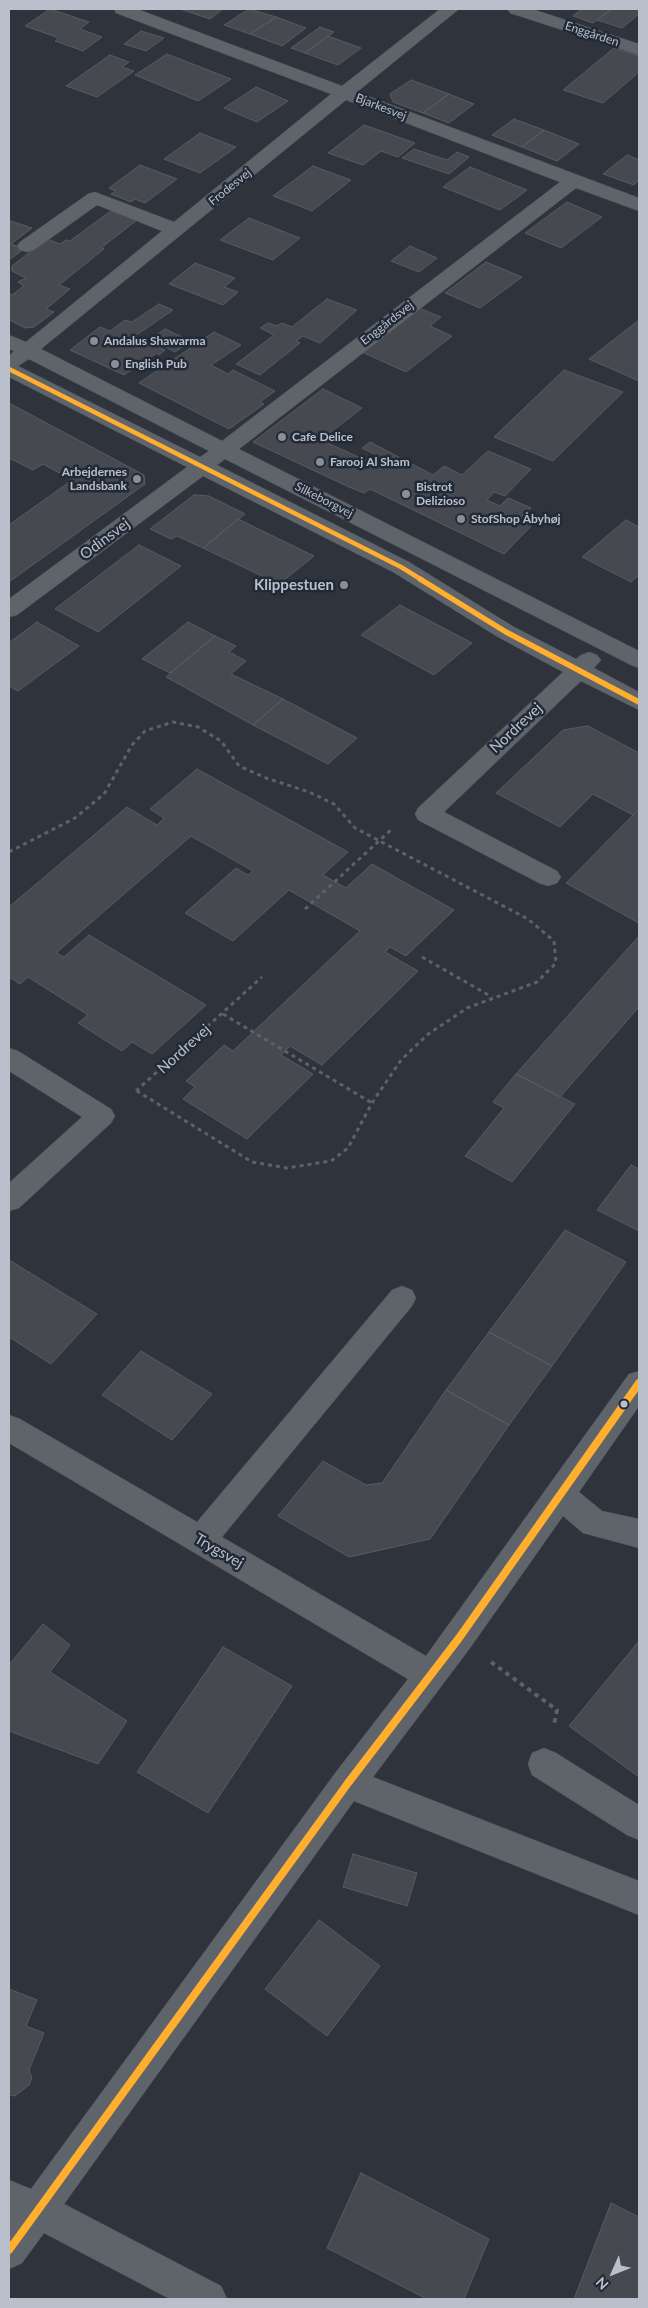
<!DOCTYPE html>
<meta charset="utf-8">
<style>
body{margin:0}
#map{position:relative;width:648px;height:2308px;overflow:hidden;background:#2f343c;font-family:Lato,sans-serif}
canvas{display:block}
.frame{position:absolute;inset:0;border:10px solid #bac0cb;pointer-events:none}
.north{position:absolute;left:588px;top:2248px;width:50px;height:50px;-webkit-text-stroke:4px #212a37;paint-order:stroke;rotate:226deg;font-size:14px;font-weight:700;line-height:20px;text-align:center;color:#bac0cb}
.north::after{content:'';display:block;margin:auto;width:18px;height:22px;background:#bac0cb;clip-path:polygon(50% 0,100% 100%,50% 72%,0 100%)}
</style>
<div id="map">
<canvas width="648" height="2308"></canvas>
<div class="frame"></div>
<div class="north">N</div>
</div>
<script>
const c = document.querySelector('canvas').getContext('2d');
c.lineJoin = 'round';
function paint(path, color) { c.fillStyle = color; c.fill(path, 'evenodd'); }
const shape = rows => new Path2D(rows.map(r => 'M' + r).join(''));
function strokePath(path, color, width, dash) { c.strokeStyle = color; c.lineWidth = width; c.lineCap = dash ? 'butt' : 'round'; c.setLineDash(dash || []); c.stroke(path); }
function label(font, color, halo, rows, align = 'center') {
  c.font = font + ' Lato,sans-serif'; c.lineWidth = 5; c.setLineDash([]); c.textBaseline = 'middle'; c.strokeStyle = halo; c.fillStyle = color; for (const [text, x, y, turn = 0] of rows) {
    c.save(); c.translate(x, y); c.rotate((+turn || 0) * Math.PI / 180); c.textAlign = isNaN(turn) ? turn : align; if (halo) c.strokeText(text, 0, 0); c.fillText(text, 0, 0); c.restore();
  }
}
const building = shape([
 [50,9,89,22,80,29,102,37,83,51,55,41,59,38,25,26,50,9],
 [180,9,223,9,210,19,180,9],
 [249,9,276,17,250,34,224,25,249,9],
 [582,9,605,9,610,10,593,23,573,16,582,9],
 [611,9,635,9,639,10,639,14,622,28,597,20,611,9],
 [276,17,306,28,282,46,250,34,276,17],
 [320,27,334,32,305,53,291,48,320,27],
 [141,31,164,38,146,51,124,44,141,31],
 [328,36,361,48,338,65,305,53,328,36],
 [614,48,639,56,639,72,603,103,563,90,614,48],
 [167,54,231,79,198,101,135,75,167,54],
 [110,55,129,62,122,67,134,71,97,97,66,86,110,55],
 [411,80,449,94,423,113,393,102,390,94,411,80],
 [256,87,288,101,257,122,224,108,256,87],
 [449,94,474,104,449,123,423,113,449,94],
 [514,119,544,130,522,147,492,135,514,119],
 [364,125,415,143,398,157,381,151,363,165,328,153,364,125],
 [544,130,579,144,557,161,522,147,544,130],
 [200,133,236,147,200,173,164,159,200,133],
 [414,149,447,160,457,152,469,157,449,174,402,158,414,149],
 [627,155,639,160,639,180,634,185,603,174,627,155],
 [140,165,177,179,145,203,135,199,131,202,111,194,116,191,109,188,140,165],
 [313,166,351,180,312,211,273,196,313,166],
 [470,167,527,190,500,210,443,187,470,167],
 [567,202,602,217,561,248,525,233,567,202],
 [112,210,137,220,101,248,104,249,59,285,70,289,46,309,54,312,34,327,25,328,9,320,9,293,12,295,24,286,18,282,26,278,12,271,12,266,47,239,60,244,66,240,70,241,112,210],
 [249,218,300,238,273,260,220,240,249,218],
 [11,221,32,228,11,244,24,249,9,260,9,223,11,221],
 [410,246,437,258,419,272,391,261,410,246],
 [486,262,522,277,480,308,445,293,486,262],
 [195,263,235,278,224,287,238,292,223,305,169,284,195,263],
 [327,299,357,310,320,343,303,336,296,341,300,343,260,375,236,364,274,335,260,328,268,323,277,326,282,323,292,327,327,299],
 [159,304,173,310,135,336,165,350,159,355,157,353,124,375,70,350,100,327,110,331,125,320,132,322,159,304],
 [419,308,441,317,430,326,452,336,406,372,362,352,419,308],
 [639,320,639,381,589,359,639,320],
 [165,329,191,341,175,352,150,339,165,329],
 [214,332,241,345,211,365,228,374,233,370,275,391,260,402,264,404,229,429,139,383,214,332],
 [564,370,623,392,553,461,494,437,564,370],
 [323,389,362,408,321,440,376,465,384,459,362,448,370,442,433,475,444,466,462,475,488,451,531,469,505,496,494,492,487,500,500,506,508,498,531,508,521,517,534,523,504,554,370,489,364,493,349,487,253,442,323,389],
 [9,403,144,475,145,484,9,582,9,525,72,480,43,464,33,470,9,458,9,403],
 [194,495,209,496,245,514,203,548,177,536,171,539,150,529,194,495],
 [238,519,314,556,279,584,203,548,238,519],
 [626,520,639,527,639,575,631,582,582,557,626,520],
 [139,545,181,566,98,632,55,609,139,545],
 [400,605,472,643,434,675,361,635,400,605],
 [37,622,79,646,18,691,9,686,9,643,37,622],
 [188,622,215,636,170,673,142,659,188,622],
 [215,636,236,646,229,652,246,661,231,674,283,699,253,725,166,677,215,636],
 [283,699,357,738,328,764,253,725,283,699],
 [588,726,639,753,639,809,633,815,593,794,560,827,496,793,563,730,588,726],
 [197,769,348,852,323,875,346,888,372,864,454,910,406,956,390,947,385,952,418,971,322,1065,290,1046,281,1055,313,1074,247,1139,183,1099,195,1087,186,1081,224,1045,233,1051,360,931,289,890,233,941,185,913,236,868,248,875,253,871,191,836,56,953,64,957,89,935,206,1005,152,1054,132,1042,122,1051,78,1023,88,1015,28,977,20,984,9,977,9,907,127,807,157,825,164,818,150,809,197,769],
 [639,809,639,923,566,883,639,809],
 [639,936,639,1007,560,1097,516,1074,639,936],
 [516,1074,575,1104,512,1182,465,1156,504,1108,493,1102,516,1074],
 [631,1165,639,1169,639,1231,597,1210,631,1165],
 [565,1230,626,1262,552,1366,489,1332,565,1230],
 [9,1260,97,1314,51,1364,9,1337,9,1260],
 [489,1332,552,1366,509,1425,446,1390,489,1332],
 [141,1351,212,1394,172,1440,102,1395,141,1351],
 [446,1390,509,1425,430,1539,349,1557,278,1516,323,1461,366,1485,382,1483,446,1390],
 [43,1624,70,1645,50,1672,127,1721,98,1764,9,1731,9,1665,43,1624],
 [639,1641,639,1777,569,1726,639,1641],
 [223,1647,292,1686,208,1813,137,1772,223,1647],
 [353,1854,417,1873,407,1906,343,1887,353,1854],
 [319,1920,380,1966,327,2036,265,1989,319,1920],
 [9,1989,37,2000,26,2026,44,2033,29,2070,32,2078,29,2085,15,2096,9,2095,9,1989],
 [361,2173,489,2239,464,2299,427,2299,327,2248,361,2173],
 [611,2203,639,2217,639,2299,574,2299,611,2203]
]);
paint(building, '#464a50');
strokePath(building, '#575b63', 1);
const minor = shape([
 [114,9,137,9,342,86,440,9,459,9,357,92,639,198,639,211,576,188,239,449,639,651,639,668,631,665,225,459,217,465,409,562,514,627,576,659,581,655,589,652,597,655,601,660,594,668,639,692,639,710,581,681,444,812,557,871,561,877,557,883,548,886,539,883,418,820,415,814,418,808,563,672,498,637,393,572,203,476,17,615,9,617,9,599,187,467,9,377,9,356,14,351,9,349,9,335,26,342,162,231,97,205,34,250,27,252,20,250,17,246,20,242,88,194,95,192,174,222,331,94,116,13,114,9],
 [346,100,560,182,222,441,41,349,346,100],
 [29,359,209,451,200,457,18,366,29,359],
 [507,9,532,9,639,44,639,55,510,13,507,9],
 [9,1048,18,1051,111,1109,115,1116,111,1123,19,1208,9,1211,9,1183,82,1117,9,1071,9,1048],
 [402,1286,412,1290,416,1298,412,1306,222,1537,426,1656,629,1374,639,1371,639,1406,579,1492,602,1511,639,1519,639,1548,583,1533,563,1516,470,1648,373,1777,639,1881,639,1915,354,1801,64,2204,221,2286,227,2299,170,2299,44,2233,22,2263,9,2269,9,2180,31,2189,336,1772,408,1679,9,1443,9,1415,20,1419,197,1522,392,1290,402,1286],
 [544,1748,556,1753,639,1805,639,1840,627,1835,532,1775,528,1764,532,1753,544,1748]
]);
strokePath(minor, '#4d5057', 1);
strokePath(shape([
 [9,852,75,818,104,794,132,745,145,731,173,722,198,727,221,741,239,766,266,778,309,792,334,804,355,828,528,919,554,941,556,963,537,982,467,1008,427,1035,401,1060,372,1103,348,1148,331,1161,287,1168,252,1162,137,1091],
 [305,909,393,828],
 [422,957,492,997],
 [223,1014,372,1103],
 [136,1091,262,977]
]), '#5d6267', 3, [4, 4]);
strokePath(shape([
 [491,1662,557,1710,554,1725]
]), '#5d6267', 4, [4.5, 4.5]);
paint(minor, '#5f636a');
strokePath(shape([
 [9,369,401,567,422,580]
]), '#ffae2d', 4.5);
strokePath(shape([
 [420,579,506,632,639,702]
]), '#ffae2d', 5.5);
strokePath(shape([
 [9,2250,348,1783,459,1638,639,1383]
]), '#ffae2d', 8);
for (const [x, y, r, color] of [
 [94,341,5,"#898f99"],
 [115,364,5,"#898f99"],
 [282,437,5,"#898f99"],
 [320,462,5,"#898f99"],
 [137,479,5,"#898f99"],
 [406,494,5,"#898f99"],
 [461,519,5,"#898f99"],
 [344,585,5,"#898f99"],
 [624,1404,4.5,"#bac0cb"]
]) { const dot = new Path2D(); dot.arc(x, y, r, 0, 2 * Math.PI); c.fillStyle = color; c.fill(dot); strokePath(dot, '#212a37', 2); }
label('12px', '#bac0cb', '#212a37', [
 ["Enggården",592,34,18],
 ["Bjarkesvej",381,107,21],
 ["Frodesvej",230,187,-39],
 ["Enggårdsvej",387,323,-38],
 ["Silkeborgvej",324,500,27]
]);
label('bold 12px', '#bac0cb', '#212a37', [
 ["Andalus Shawarma",104,341],
 ["English Pub",125,364],
 ["Cafe Delice",292,437],
 ["Farooj Al Sham",330,462],
 ["Arbejdernes",127,472,"right"],
 ["Landsbank",127,486,"right"],
 ["Bistrot",416,487],
 ["Delizioso",416,501],
 ["StofShop Åbyhøj",471,519]
], 'left');
label('15px', '#bac0cb', '#212a37', [
 ["Odinsvej",105,539,-37],
 ["Nordrevej",516,728,-43],
 ["Nordrevej",184,1049,-42],
 ["Trygsvej",219,1551,30]
]);
label('bold 15px', '#bac0cb', '#212a37', [
 ["Klippestuen",334,585]
], 'right');
</script>
